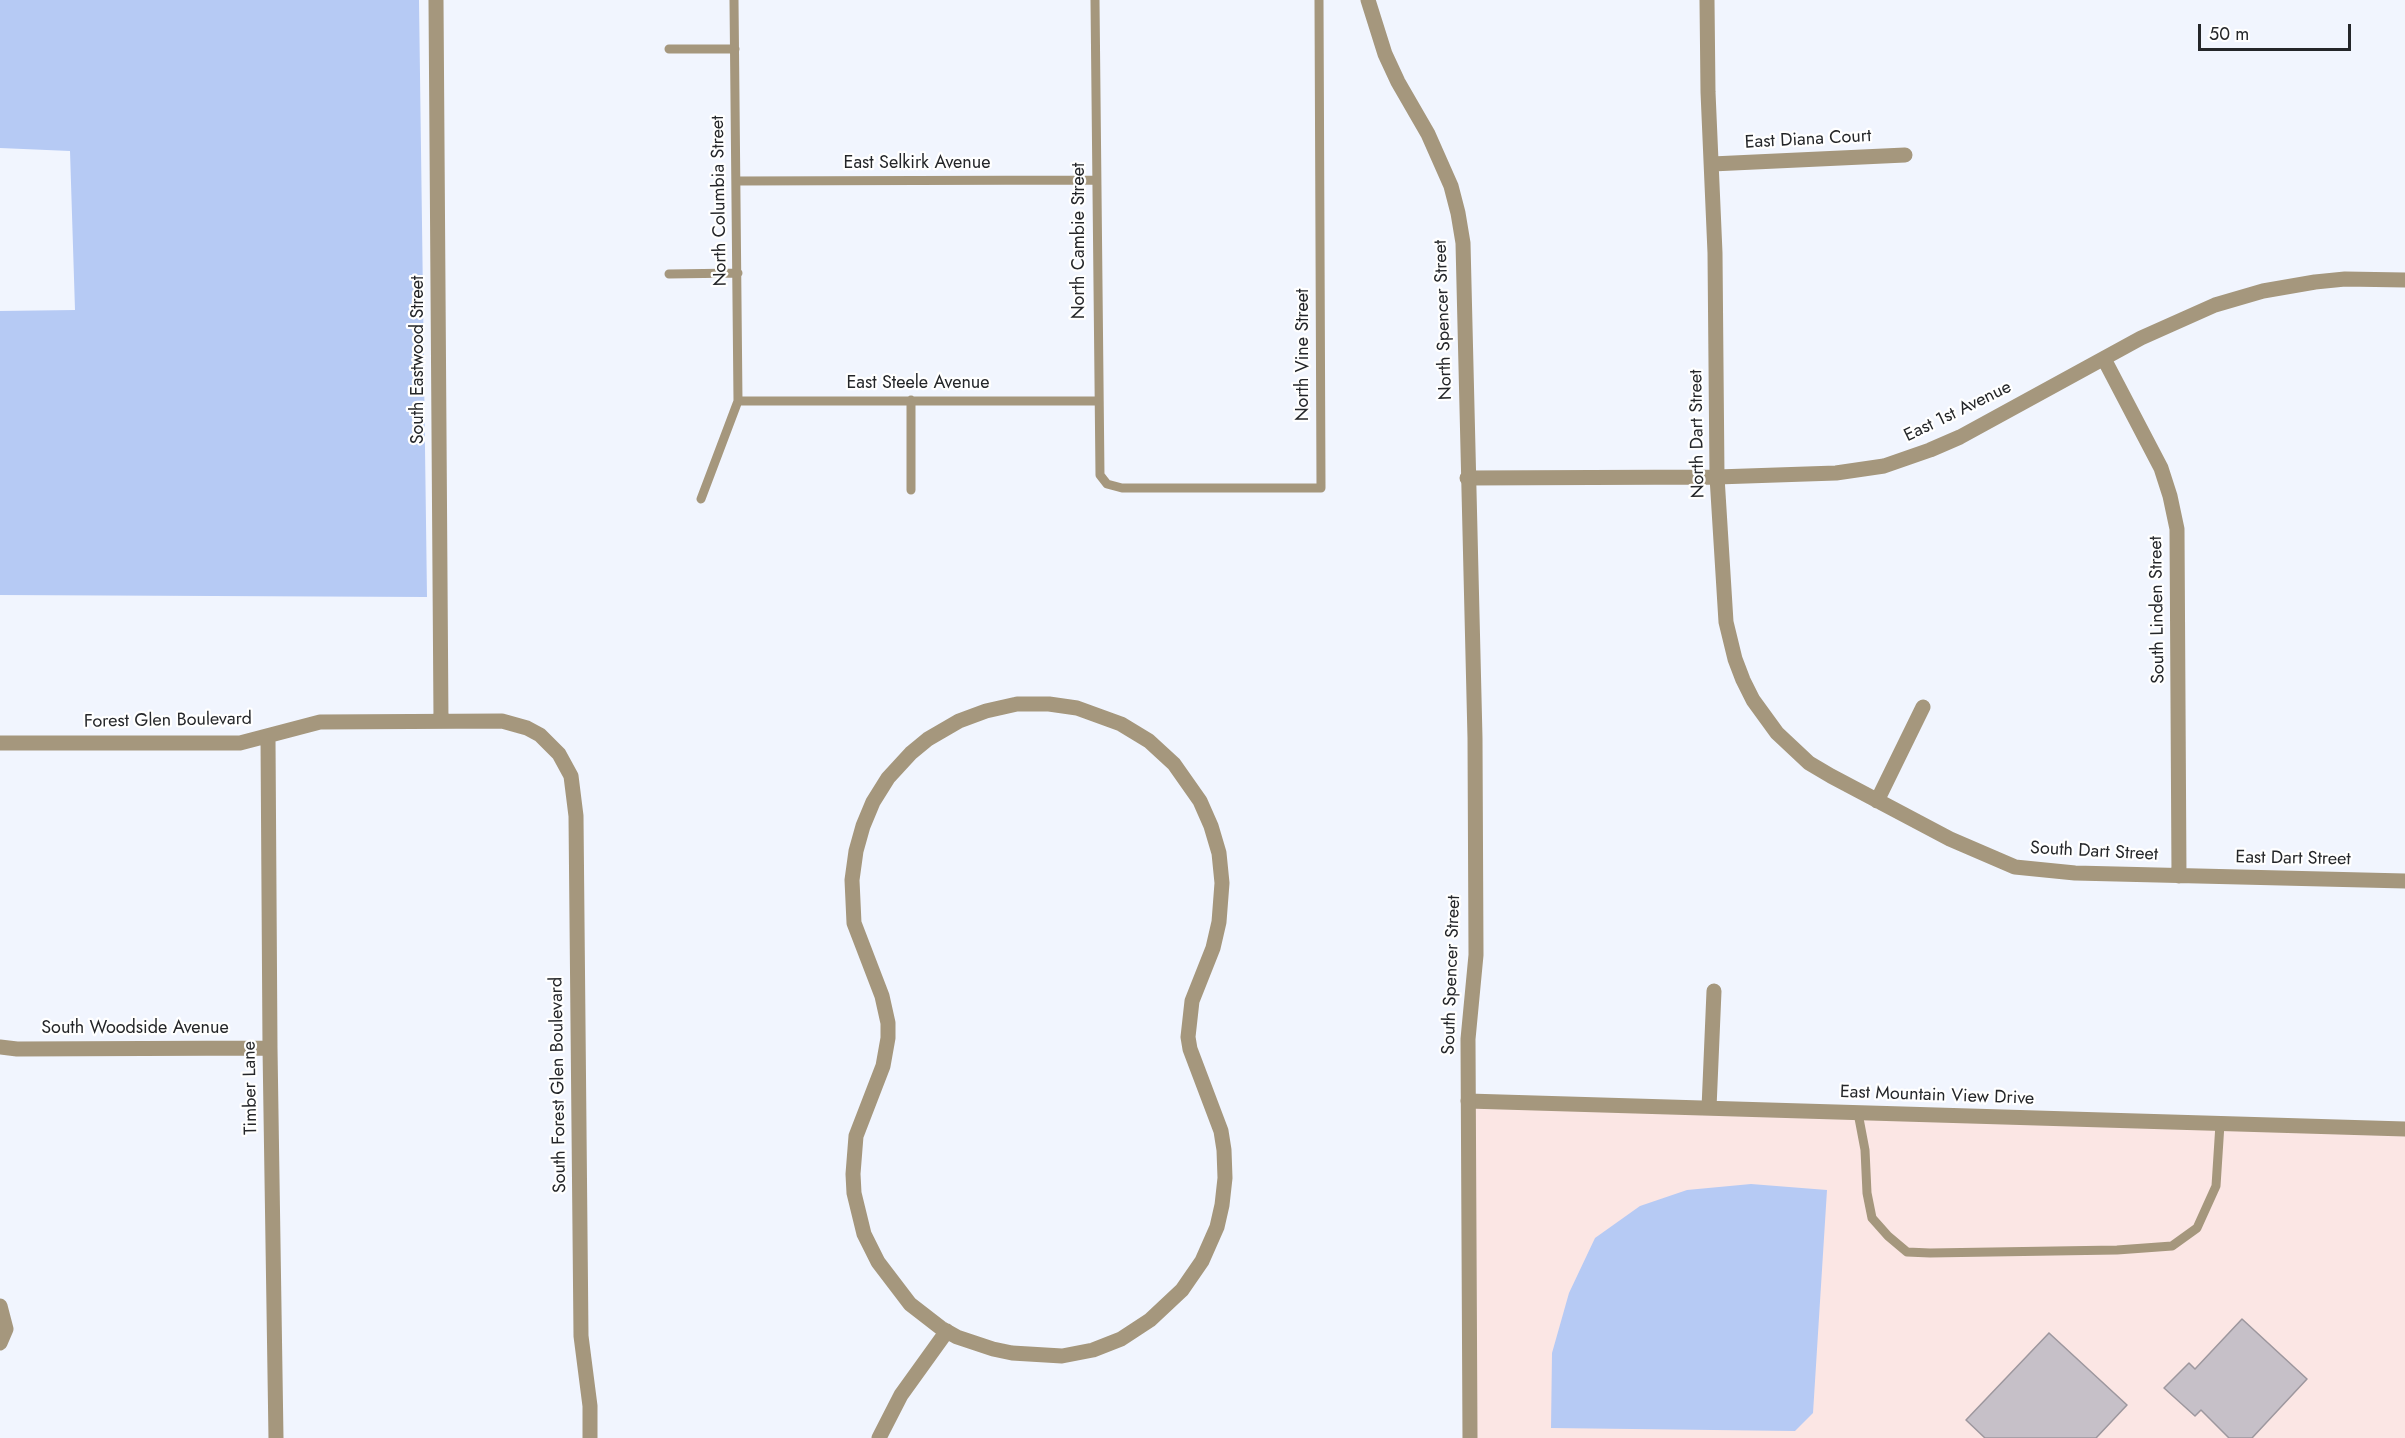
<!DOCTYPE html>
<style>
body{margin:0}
#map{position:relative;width:2405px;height:1438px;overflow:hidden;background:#f1f5fe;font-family:Jost,sans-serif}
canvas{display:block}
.scale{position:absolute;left:2198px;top:24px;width:153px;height:27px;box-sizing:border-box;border:3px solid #242629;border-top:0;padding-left:8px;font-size:18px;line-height:21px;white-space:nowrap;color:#242629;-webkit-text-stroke:4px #fff;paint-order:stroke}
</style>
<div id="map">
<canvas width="2405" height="1438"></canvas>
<div class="scale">50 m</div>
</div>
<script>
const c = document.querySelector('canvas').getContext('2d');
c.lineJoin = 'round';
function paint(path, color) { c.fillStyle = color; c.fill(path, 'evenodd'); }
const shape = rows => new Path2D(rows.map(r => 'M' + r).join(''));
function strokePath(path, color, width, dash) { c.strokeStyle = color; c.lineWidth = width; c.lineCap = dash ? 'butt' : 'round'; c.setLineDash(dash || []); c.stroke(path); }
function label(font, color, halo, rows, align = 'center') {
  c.font = font + ' Jost,sans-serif'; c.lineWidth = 4.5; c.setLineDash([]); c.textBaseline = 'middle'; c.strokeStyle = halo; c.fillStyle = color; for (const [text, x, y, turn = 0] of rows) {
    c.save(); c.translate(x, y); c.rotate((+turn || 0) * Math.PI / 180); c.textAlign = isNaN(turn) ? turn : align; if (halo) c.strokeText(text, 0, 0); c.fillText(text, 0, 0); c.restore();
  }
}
paint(shape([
 [1468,1101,2405,1129,2405,1438,1470,1438]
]), '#fbe6e4');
paint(shape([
 [0,0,419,0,427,597,0,595,0,311,75,310,70,151,0,148],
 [1751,1184,1827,1190,1813,1413,1795,1431,1551,1428,1552,1353,1569,1293,1595,1238,1640,1206,1687,1190]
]), '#b6caf4');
const building = shape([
 [2242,1319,2307,1379,2252,1438,2229,1438,2201,1410,2195,1416,2164,1388,2189,1363,2195,1369,2242,1319],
 [2049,1333,2127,1405,2096,1438,1985,1438,1966,1420,2049,1333]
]);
paint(building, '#c6c0c8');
strokePath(building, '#9d979e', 1.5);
strokePath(shape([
 [1095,0,1100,475,1107,484,1122,488,1321,488,1319,0],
 [669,49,735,49],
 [737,181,1096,180],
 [669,274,738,273],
 [911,400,911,490],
 [738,401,1098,401],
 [701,499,738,401,734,0],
 [1858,1113,1865,1150,1867,1193,1872,1218,1888,1236,1907,1252,1930,1253,2117,1250,2172,1246,2197,1228,2216,1186,2220,1124]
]), '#a5977d', 9);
strokePath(shape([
 [436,0,441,720],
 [1707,0,1708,92,1715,253,1717,477,1726,622,1735,659,1743,680,1753,700,1777,733,1809,763,1831,776,1950,839,2015,867,2075,873,2405,881],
 [1712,164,1905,155],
 [2104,359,2161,468,2170,496,2177,529,2179,876],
 [1467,478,1717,477,1836,473,1884,466,1930,450,1960,437,2141,338,2215,305,2263,291,2315,282,2345,279,2405,280],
 [1017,704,1049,704,1077,708,1121,724,1149,741,1174,764,1200,801,1211,826,1219,853,1222,883,1219,922,1213,948,1192,1001,1188,1037,1190,1049,1221,1131,1224,1150,1225,1178,1222,1205,1217,1227,1202,1261,1182,1290,1150,1320,1121,1339,1093,1350,1062,1356,1012,1353,993,1349,957,1337,941,1328,910,1304,878,1262,864,1234,854,1193,853,1174,856,1136,883,1066,888,1038,888,1023,882,996,854,923,852,880,856,851,863,826,873,802,888,778,911,753,928,739,959,721,986,711,1017,704],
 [268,738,270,1048,276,1438],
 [0,743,240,743,320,722,502,721,527,728,540,735,559,754,571,776,576,816,581,1336,590,1406,590,1438],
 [1877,801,1923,707],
 [0,1047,17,1049,270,1048],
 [1468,1101,2405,1129],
 [1709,1108,1714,991],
 [0,1306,6,1329,0,1343],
 [879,1438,901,1395,947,1331]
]), '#a5977d', 15);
strokePath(shape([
 [1368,0,1385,54,1398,82,1428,134,1451,186,1458,213,1463,243,1475,738,1476,955,1468,1039,1470,1438]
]), '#a5977d', 15);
label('18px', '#242629', '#fff', [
 ["East Diana Court",1808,140,-3],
 ["East Selkirk Avenue",917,164],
 ["North Columbia Street",720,201,-91],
 ["North Cambie Street",1080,241,-90],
 ["North Spencer Street",1444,320,-92],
 ["North Vine Street",1304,355,-90],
 ["South Eastwood Street",419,360,-90],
 ["East Steele Avenue",918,384],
 ["East 1st Avenue",1958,412,-26],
 ["North Dart Street",1698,434,-91],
 ["South Linden Street",2158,610,-91],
 ["Forest Glen Boulevard",168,721,-1],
 ["South Dart Street",2094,852,3],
 ["East Dart Street",2293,859,1],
 ["South Spencer Street",1452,975,-88],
 ["South Woodside Avenue",135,1029],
 ["South Forest Glen Boulevard",559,1085,-91],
 ["Timber Lane",251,1088,-91],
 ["East Mountain View Drive",1937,1096,2]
]);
</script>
